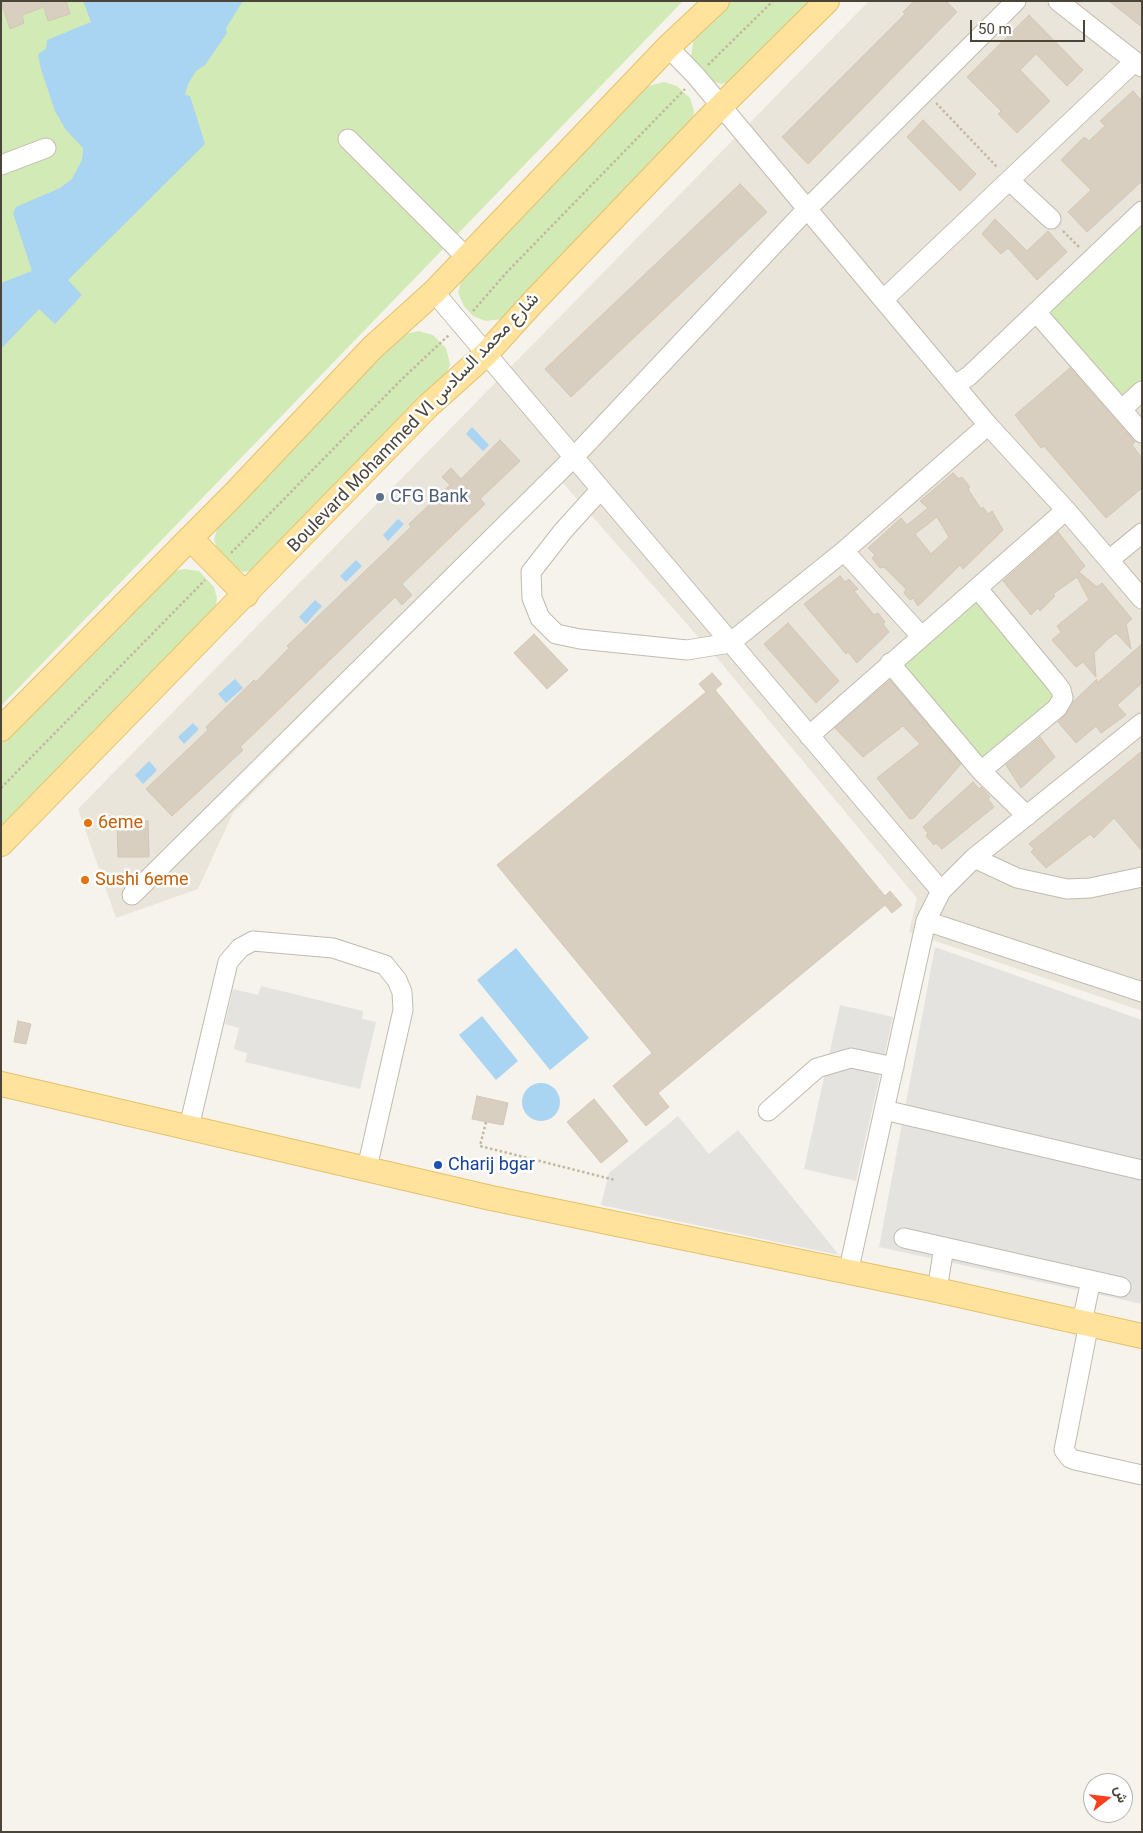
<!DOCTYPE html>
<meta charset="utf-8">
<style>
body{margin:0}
#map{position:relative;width:1143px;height:1833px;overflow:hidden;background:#f6f3ec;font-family:Roboto,Vazirmatn,sans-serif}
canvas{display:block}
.frame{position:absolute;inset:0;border:2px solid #4b4439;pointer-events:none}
.north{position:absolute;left:1083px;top:1773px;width:50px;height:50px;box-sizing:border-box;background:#fff;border:1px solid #b7b4b0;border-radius:50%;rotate:74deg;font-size:14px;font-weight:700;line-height:20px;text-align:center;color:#4b4439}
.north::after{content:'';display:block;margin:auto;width:18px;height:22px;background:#fc3f1d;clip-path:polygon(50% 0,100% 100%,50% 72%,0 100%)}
.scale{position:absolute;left:970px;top:20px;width:115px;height:22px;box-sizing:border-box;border:2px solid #4b4439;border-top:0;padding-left:6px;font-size:15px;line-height:18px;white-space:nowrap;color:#4b4439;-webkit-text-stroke:4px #fff;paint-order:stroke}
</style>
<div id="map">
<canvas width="1143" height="1833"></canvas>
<div class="frame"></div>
<div class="north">ش</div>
<div class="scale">50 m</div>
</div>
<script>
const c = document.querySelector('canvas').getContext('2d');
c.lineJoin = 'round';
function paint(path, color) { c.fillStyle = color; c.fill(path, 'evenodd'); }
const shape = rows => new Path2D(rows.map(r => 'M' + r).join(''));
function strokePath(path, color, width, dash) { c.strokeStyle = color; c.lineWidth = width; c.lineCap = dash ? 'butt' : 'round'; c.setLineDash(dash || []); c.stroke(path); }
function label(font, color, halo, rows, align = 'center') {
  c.font = font + ' Roboto,Vazirmatn,sans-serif'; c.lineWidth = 5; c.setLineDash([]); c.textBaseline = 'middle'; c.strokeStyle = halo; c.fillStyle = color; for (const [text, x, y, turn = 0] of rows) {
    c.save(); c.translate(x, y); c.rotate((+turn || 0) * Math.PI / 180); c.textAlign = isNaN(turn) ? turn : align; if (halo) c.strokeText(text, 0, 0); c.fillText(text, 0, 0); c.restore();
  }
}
paint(shape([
 [869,1,1142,1,1142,1011,909,932,917,898,722,664,562,482,233,813,198,889,116,918,78,809]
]), '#eae5da');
paint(shape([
 [1,1,683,1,1,706],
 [729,1,815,1,737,79,722,84,707,80,695,70,691,56,694,37],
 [664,82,677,86,690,98,694,111,692,127,503,319,485,321,473,316,464,306,458,293,463,274,645,87],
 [1138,223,1142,226,1142,382,1123,400,1042,312],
 [418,331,433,335,446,348,450,364,445,379,262,568,244,572,234,568,218,553,214,539,219,523,402,335],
 [184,569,199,571,214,587,217,598,215,615,1,830,1,744,169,572],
 [980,598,1060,698,981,767,898,666]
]), '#d2eab5');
paint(shape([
 [935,947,1142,1020,1142,1304,879,1247],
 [261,986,363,1011,362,1019,376,1022,360,1089,245,1062,247,1053,234,1049,239,1028,225,1024,233,989,258,995],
 [840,1005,893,1017,856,1181,804,1169],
 [678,1116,709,1154,738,1130,839,1255,601,1205,609,1173]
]), '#e5e3e0');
paint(shape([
 [83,1,243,1,226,28,227,33,205,65,196,71,188,84,185,95,190,96,205,144,68,280,82,295,55,324,39,309,1,349,1,283,32,271,13,213,16,207,60,188,72,179,82,160,83,148,66,130,55,111,40,66,38,54,46,49,47,40,91,22],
 [472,427,489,445,483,451,466,434],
 [398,519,404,524,388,541,383,535],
 [356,560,362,566,346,582,340,576],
 [315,600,322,606,306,624,299,617],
 [235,679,243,688,226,703,218,694],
 [193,723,199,729,184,744,178,737],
 [149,761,157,770,143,784,135,775],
 [516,948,589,1038,550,1070,477,980],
 [482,1016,518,1061,496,1080,459,1035],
 '522 1102a19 19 0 1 1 38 0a19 19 0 1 1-38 0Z'
]), '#a9d4f2');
const building = shape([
 [1,1,66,1,70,14,48,21,44,7,22,15,24,23,10,29,1,1],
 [914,1,946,1,957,12,808,164,782,137,905,14,903,12,914,1],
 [1109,1,1142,1,1142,27,1109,1],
 [1029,15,1083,70,1067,86,1036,54,1020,70,1050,101,1017,133,998,114,1001,111,967,77,1029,15],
 [1133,91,1142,101,1142,181,1087,232,1068,212,1091,190,1061,160,1084,137,1089,141,1105,126,1100,121,1133,91],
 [923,120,976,174,960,191,907,137,923,120],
 [740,184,767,212,571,397,545,369,740,184],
 [995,219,1027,251,1048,231,1067,252,1037,280,1008,248,1001,254,982,234,995,219],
 [1070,368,1135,442,1132,445,1142,458,1142,488,1106,518,1044,446,1041,448,1015,415,1070,368],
 [500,440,520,461,480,499,485,504,402,584,412,595,402,605,395,597,240,747,243,750,172,816,146,789,208,730,206,727,254,680,256,682,289,648,287,646,411,527,409,524,450,485,442,477,451,468,461,479,500,440],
 [953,473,959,479,962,477,970,487,968,489,981,509,983,507,988,514,992,511,1003,530,963,569,960,565,918,606,913,598,910,600,904,593,906,589,884,567,880,568,872,558,875,555,868,548,901,518,907,525,928,508,920,501,953,473],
 [937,517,949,537,931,554,915,534,937,517],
 [1058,532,1085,566,1079,572,1097,587,1102,583,1132,619,1126,624,1131,649,1116,633,1108,639,1094,653,1096,677,1083,662,1076,667,1052,640,1061,632,1057,626,1089,600,1077,577,1053,594,1055,596,1040,611,1038,608,1031,615,1003,581,1058,532],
 [840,576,845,582,849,579,858,589,854,591,874,615,878,613,885,622,883,624,889,632,857,663,848,652,846,654,804,604,840,576],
 [788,623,839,681,816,703,764,644,788,623],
 [534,634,568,670,547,689,514,653,534,634],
 [1142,644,1142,683,1117,705,1126,715,1101,733,1096,726,1076,743,1058,722,1066,714,1073,702,1097,679,1097,683,1142,644],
 [712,673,722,684,715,690,885,896,890,891,902,905,892,913,885,905,658,1093,669,1107,646,1126,613,1086,652,1053,497,865,706,692,699,684,712,673],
 [890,680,961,764,914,818,910,819,877,778,920,744,903,726,863,757,835,728,890,680],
 [1040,737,1055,757,1021,788,1006,765,1040,737],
 [1142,751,1142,851,1114,818,1094,838,1090,834,1046,868,1031,852,1034,849,1029,844,1142,751],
 [973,782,979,789,981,787,984,790,990,797,988,799,994,807,942,849,936,843,934,845,926,836,928,833,923,827,973,782],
 [148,821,149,857,118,857,117,822,148,821],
 [18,1021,31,1024,26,1044,14,1042,18,1021],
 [477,1096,508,1103,503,1125,472,1119,477,1096],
 [594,1099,628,1141,601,1163,567,1122,594,1099]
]);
paint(building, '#d8cfc1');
strokePath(building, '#d3c7b4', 1);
const minor = shape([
 [1058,1,1142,67],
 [668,47,696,76,988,425,1066,510,1142,599],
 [348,139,467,258],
 [1,165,46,148],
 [1010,181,1051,219],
 [434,292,941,891],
 [884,299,1134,62],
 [1036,312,1142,433],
 [955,385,969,376,1142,211],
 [1122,409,1142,391],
 [601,489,563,531,531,572,532,598,540,618,556,634,580,639,687,650,730,643,844,551,988,425],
 [844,551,922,637],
 [1109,560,1142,533],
 [978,589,1055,682,1061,690,1063,698,1057,708,981,771],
 [890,663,981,771,1027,816],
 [809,736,1066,510],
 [974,858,1017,878,1067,889,1090,888,1142,877],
 [132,895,574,457,807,209,1016,1],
 [926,921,1142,992],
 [884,1110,1142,1170],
 [768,1111,817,1068,851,1058,894,1067],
 [189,1127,228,962,240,948,253,941,333,948,385,965,397,980,402,992,403,1010,367,1168],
 [904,1238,1121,1287],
 [848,1273,926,921,941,891,974,858,1142,723],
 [937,1290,944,1247],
 [1082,1322,1091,1280],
 [1089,1323,1064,1450,1070,1458,1075,1460,1142,1475]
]);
const major = shape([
 [190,538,246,595],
 [1,729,235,493,372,348,434,292,668,47,717,1],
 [1,844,428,406,486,354,535,300,721,106,827,1],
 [1,1084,491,1198,937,1290,1142,1336]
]);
strokePath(minor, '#c2bbae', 21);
strokePath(major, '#e6c16a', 26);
strokePath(shape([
 [708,65,773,1],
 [936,103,998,168],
 [1063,231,1080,248],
 [473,311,507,272,685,89],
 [231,553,402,379,450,334],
 [1,788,205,580],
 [486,1122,480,1146,615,1180]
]), '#c4b79f', 2.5, [2.5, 2.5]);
strokePath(minor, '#fff', 19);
strokePath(major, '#ffe39c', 24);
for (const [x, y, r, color] of [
 [380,497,5,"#5c6f8a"],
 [88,823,5,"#e8710a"],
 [85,880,5,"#e8710a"],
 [438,1165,5,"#1a4fb4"]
]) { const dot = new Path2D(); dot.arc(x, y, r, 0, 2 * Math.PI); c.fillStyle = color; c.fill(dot); strokePath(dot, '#fff', 2); }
label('18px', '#4b4439', '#fff', [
 ["Boulevard Mohammed VI شارع محمد السادس",414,423,-46]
]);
label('18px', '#4e5e75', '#fff', [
 ["CFG Bank",390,497]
], 'left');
label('18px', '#c56008', '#fff', [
 ["6eme",98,823],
 ["Sushi 6eme",95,880]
], 'left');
label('18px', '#164399', '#fff', [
 ["Charij bgar",448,1165]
], 'left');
</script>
